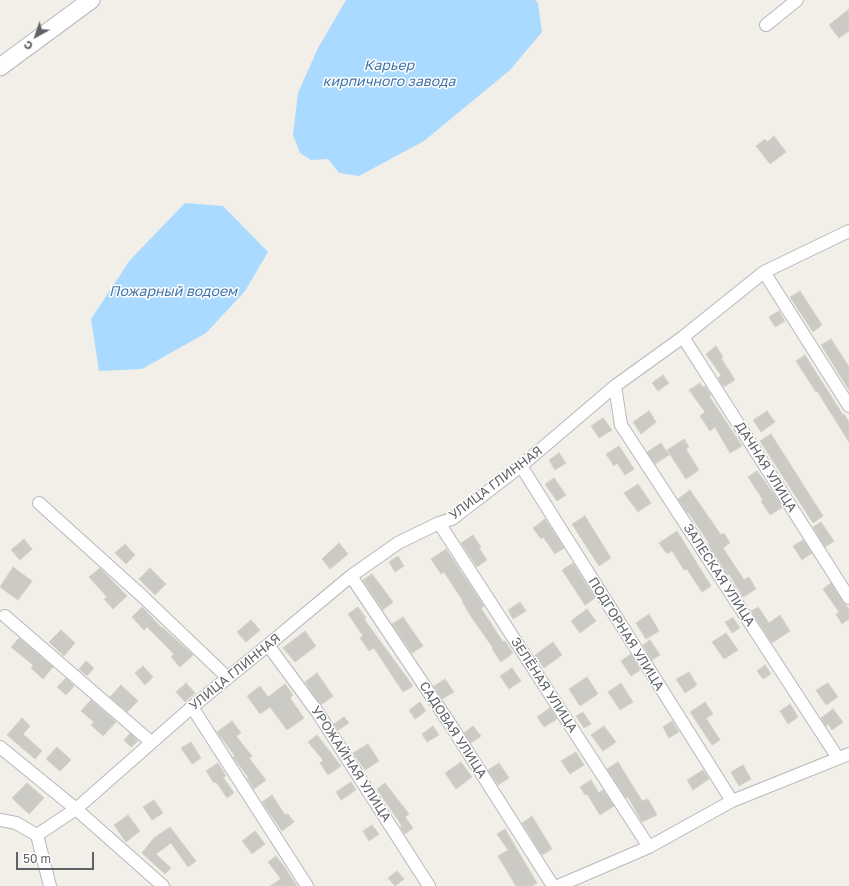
<!DOCTYPE html>
<meta charset="utf-8">
<style>
body{margin:0}
#map{position:relative;width:849px;height:886px;overflow:hidden;background:#f1efe8;font-family:"Golos Text",sans-serif}
canvas{display:block}
.north{position:absolute;left:16px;top:16px;width:40px;height:40px;-webkit-text-stroke:3px #fff;paint-order:stroke;rotate:220deg;font-size:11px;font-weight:700;line-height:16px;text-align:center;color:#5f6368}
.north::after{content:'';display:block;margin:auto;width:14px;height:18px;background:#5f6368;clip-path:polygon(50% 0,100% 100%,50% 72%,0 100%)}
.scale{position:absolute;left:16px;top:852px;width:78px;height:18px;box-sizing:border-box;border:2px solid #5f6368;border-top:0;padding-left:5px;font-size:12px;line-height:14px;white-space:nowrap;color:#5f6368;-webkit-text-stroke:3px #fff;paint-order:stroke}
</style>
<div id="map">
<canvas width="849" height="886"></canvas>
<div class="north">С</div>
<div class="scale">50 m</div>
</div>
<script>
const c = document.querySelector('canvas').getContext('2d');
c.lineJoin = 'round';
function paint(path, color) { c.fillStyle = color; c.fill(path, 'evenodd'); }
const shape = rows => new Path2D(rows.map(r => 'M' + r).join(''));
function strokePath(path, color, width, dash) { c.strokeStyle = color; c.lineWidth = width; c.lineCap = dash ? 'butt' : 'round'; c.setLineDash(dash || []); c.stroke(path); }
function label(font, color, halo, rows, align = 'center') {
  c.font = font + ' "Golos Text",sans-serif'; c.lineWidth = 3; c.setLineDash([]); c.textBaseline = 'middle'; c.strokeStyle = halo; c.fillStyle = color; for (const [text, x, y, turn = 0] of rows) {
    c.save(); c.translate(x, y); c.rotate((+turn || 0) * Math.PI / 180); c.textAlign = isNaN(turn) ? turn : align; if (halo) c.strokeText(text, 0, 0); c.fillText(text, 0, 0); c.restore();
  }
}
paint(shape([
 [346,0,535,0,538,3,542,32,510,70,424,141,359,176,339,173,328,159,311,160,300,153,293,135,298,93,318,48],
 [185,203,223,206,268,252,245,291,206,333,142,369,99,371,91,319,130,260]
]), '#aadaff');
const building = shape([
 [849,9,849,31,839,38,829,25,849,9],
 [774,136,786,152,770,164,756,146,765,139,767,142,774,136],
 [800,291,822,325,813,332,790,297,800,291],
 [779,311,785,321,775,327,769,317,779,311],
 [831,339,849,367,849,390,821,345,831,339],
 [716,346,723,357,721,358,735,380,724,387,718,378,721,375,706,354,716,346],
 [805,355,843,415,844,414,849,422,849,442,817,391,816,392,796,361,805,355],
 [663,375,669,383,658,391,652,383,663,375],
 [700,383,702,387,705,386,711,395,709,396,742,446,730,453,715,427,710,431,700,416,705,412,689,390,700,383],
 [649,411,656,422,641,434,633,422,649,411],
 [767,411,775,422,761,432,753,420,767,411],
 [603,418,612,430,599,438,591,426,603,418],
 [771,434,823,516,813,523,760,441,771,434],
 [684,439,689,447,686,449,699,470,686,479,667,450,684,439],
 [661,443,669,455,655,464,647,452,661,443],
 [619,446,634,469,625,475,617,463,614,466,606,454,619,446],
 [559,453,566,463,555,470,549,460,559,453],
 [757,471,783,507,770,515,761,501,763,500,748,477,757,471],
 [554,478,566,495,557,501,545,484,554,478],
 [638,484,651,503,638,512,624,493,638,484],
 [690,490,721,535,724,533,730,543,723,548,744,580,749,577,756,589,743,597,729,574,728,575,708,544,709,543,688,512,687,513,678,499,690,490],
 [585,516,611,558,599,566,572,524,585,516],
 [545,519,564,548,555,554,543,537,541,539,533,528,545,519],
 [821,522,834,541,825,547,813,527,821,522],
 [677,531,711,586,702,592,687,569,684,570,672,551,667,554,659,543,677,531],
 [473,535,481,547,479,548,487,560,477,567,461,543,473,535],
 [24,539,32,549,20,560,11,550,24,539],
 [803,540,812,553,802,560,793,546,803,540],
 [339,543,348,554,330,569,322,559,339,543],
 [125,544,135,555,126,564,115,553,125,544],
 [446,549,484,606,481,608,503,642,505,641,513,653,501,662,492,649,493,648,470,615,462,601,463,601,444,572,441,574,431,559,446,549],
 [398,556,404,566,395,572,389,562,398,556],
 [573,563,595,598,585,605,562,570,573,563],
 [13,567,32,581,18,600,0,587,13,567],
 [100,568,127,596,113,609,104,599,107,597,89,577,100,568],
 [150,568,166,584,155,595,139,579,150,568],
 [372,574,393,602,383,610,363,580,372,574],
 [831,583,843,602,849,609,849,619,842,624,836,614,839,612,823,589,831,583],
 [520,602,526,611,513,619,508,610,520,602],
 [142,607,162,628,162,627,193,655,180,667,171,657,174,654,147,627,144,630,132,617,142,607],
 [358,607,366,618,364,619,413,686,403,692,374,648,369,651,360,638,363,636,348,614,358,607],
 [758,607,769,623,780,615,790,631,772,643,751,611,758,607],
 [587,609,596,621,580,633,571,621,587,609],
 [649,614,659,631,646,639,636,623,649,614],
 [403,617,423,646,412,653,392,624,403,617],
 [733,618,740,628,732,633,725,622,733,618],
 [251,620,260,630,246,642,237,632,251,620],
 [61,630,75,643,64,656,49,642,61,630],
 [305,631,316,646,295,662,283,648,305,631],
 [726,633,738,650,724,659,712,642,726,633],
 [19,638,53,667,43,679,31,668,33,665,11,647,19,638],
 [650,640,660,655,652,660,643,645,650,640],
 [553,642,562,655,544,668,535,655,553,642],
 [631,654,640,670,631,676,621,661,631,654],
 [86,661,94,668,87,676,79,669,86,661],
 [765,665,771,674,763,679,757,671,765,665],
 [143,666,153,677,145,685,135,673,143,666],
 [512,668,521,681,509,689,500,676,512,668],
 [689,672,697,685,685,693,676,679,689,672],
 [317,673,333,696,321,705,305,682,317,673],
 [587,677,598,694,580,706,569,689,587,677],
 [66,678,74,686,66,695,57,687,66,678],
 [445,679,454,692,442,699,434,686,445,679],
 [186,683,195,693,185,702,176,692,186,683],
 [621,683,633,702,620,710,608,692,621,683],
 [828,683,838,697,826,705,816,690,828,683],
 [285,684,293,695,290,698,304,718,287,730,270,707,260,714,247,696,260,686,268,697,285,684],
 [121,685,138,701,127,712,110,697,121,685],
 [91,700,116,722,103,736,91,725,94,722,81,711,91,700],
 [420,702,426,711,415,719,409,710,420,702],
 [705,702,713,714,706,718,720,740,712,745,690,712,705,702],
 [790,704,798,717,788,724,780,711,790,704],
 [550,708,557,719,544,727,537,717,550,708],
 [833,709,843,722,832,730,828,724,826,726,821,718,833,709],
 [583,712,591,724,584,728,576,716,583,712],
 [344,717,349,723,338,730,334,724,344,717],
 [22,718,30,726,23,734,42,751,35,759,7,735,22,718],
 [232,721,241,733,236,736,252,756,249,758,266,780,254,789,247,778,248,777,233,757,235,756,217,732,232,721],
 [672,721,679,732,669,738,663,727,672,721],
 [433,726,439,735,427,742,422,734,433,726],
 [473,726,481,736,471,743,464,733,473,726],
 [604,726,616,742,603,751,591,735,604,726],
 [130,733,138,741,131,747,124,740,130,733],
 [317,735,341,766,328,775,320,763,323,760,308,742,317,735],
 [191,742,201,758,192,764,181,748,191,742],
 [368,744,379,761,365,770,353,753,368,744],
 [57,747,71,760,60,771,46,759,57,747],
 [576,752,584,765,570,774,561,761,576,752],
 [461,762,472,777,456,789,445,773,461,762],
 [618,762,642,801,648,799,657,815,642,822,628,797,626,798,607,769,618,762],
 [218,763,226,776,223,777,234,793,227,798,216,782,214,783,206,771,218,763],
 [499,763,509,778,498,785,488,770,499,763],
 [743,765,751,779,739,786,731,772,743,765],
 [703,770,709,779,693,790,687,780,703,770],
 [591,780,599,793,603,790,614,806,600,815,587,794,585,795,580,787,591,780],
 [351,782,356,790,341,800,336,792,351,782],
 [27,783,44,798,29,814,12,798,27,783],
 [385,783,409,814,405,817,413,828,405,834,400,827,402,826,377,789,385,783],
 [272,795,285,815,288,814,294,822,282,831,262,802,272,795],
 [154,800,163,813,152,820,143,807,154,800],
 [128,815,140,831,126,842,114,825,128,815],
 [532,816,552,849,542,855,522,823,532,816],
 [372,825,379,834,369,841,363,831,372,825],
 [170,827,196,861,188,867,171,843,156,854,171,868,165,874,142,853,154,838,170,827],
 [505,829,537,883,532,886,516,886,498,856,508,850,497,834,505,829],
 [255,831,265,844,252,854,242,841,255,831],
 [276,856,283,865,297,886,270,886,281,879,268,862,276,856],
 [397,871,404,879,395,886,388,878,397,871]
]);
paint(building, '#cccac5');
strokePath(building, '#d6d1c6', 1);
const minor = shape([
 [766,25,797,0],
 [764,272,849,406],
 [683,337,849,598],
 [615,386,621,425,838,758],
 [521,466,732,801],
 [39,503,141,595,228,678],
 [439,523,649,847],
 [351,576,452,727,553,886],
 [5,616,151,742],
 [268,645,318,713,429,886],
 [192,707,307,886],
 [0,747,76,809,163,886],
 [0,820,16,823,37,835],
 [37,835,76,809,192,707,268,645,351,576,398,543,439,523,452,519,521,466,615,386,683,337,764,272,849,231],
 [37,835,50,886],
 [558,886,649,847,732,801,849,754]
]);
const secondary = shape([
 [0,67,91,0]
]);
strokePath(minor, '#b5b8bc', 14);
strokePath(secondary, '#b6babf', 19);
strokePath(minor, '#fff', 12);
strokePath(secondary, '#fff', 17);
label('13px', '#5f6368', '#fff', [
 ["ДАЧНАЯ УЛИЦА",766,467,58],
 ["УЛИЦА ГЛИННАЯ",496,483,-37],
 ["ЗАЛЕСКАЯ УЛИЦА",719,575,57],
 ["ПОДГОРНАЯ УЛИЦА",626,634,58],
 ["УЛИЦА ГЛИННАЯ",235,672,-39],
 ["ЗЕЛЁНАЯ УЛИЦА",544,685,57],
 ["САДОВАЯ УЛИЦА",453,730,57],
 ["УРОЖАЙНАЯ УЛИЦА",351,764,57]
]);
label('italic 14px', '#4174aa', '#fff', [
 ["Карьер",389,66],
 ["кирпичного завода",389,82],
 ["Пожарный водоем",173,292]
]);
</script>
